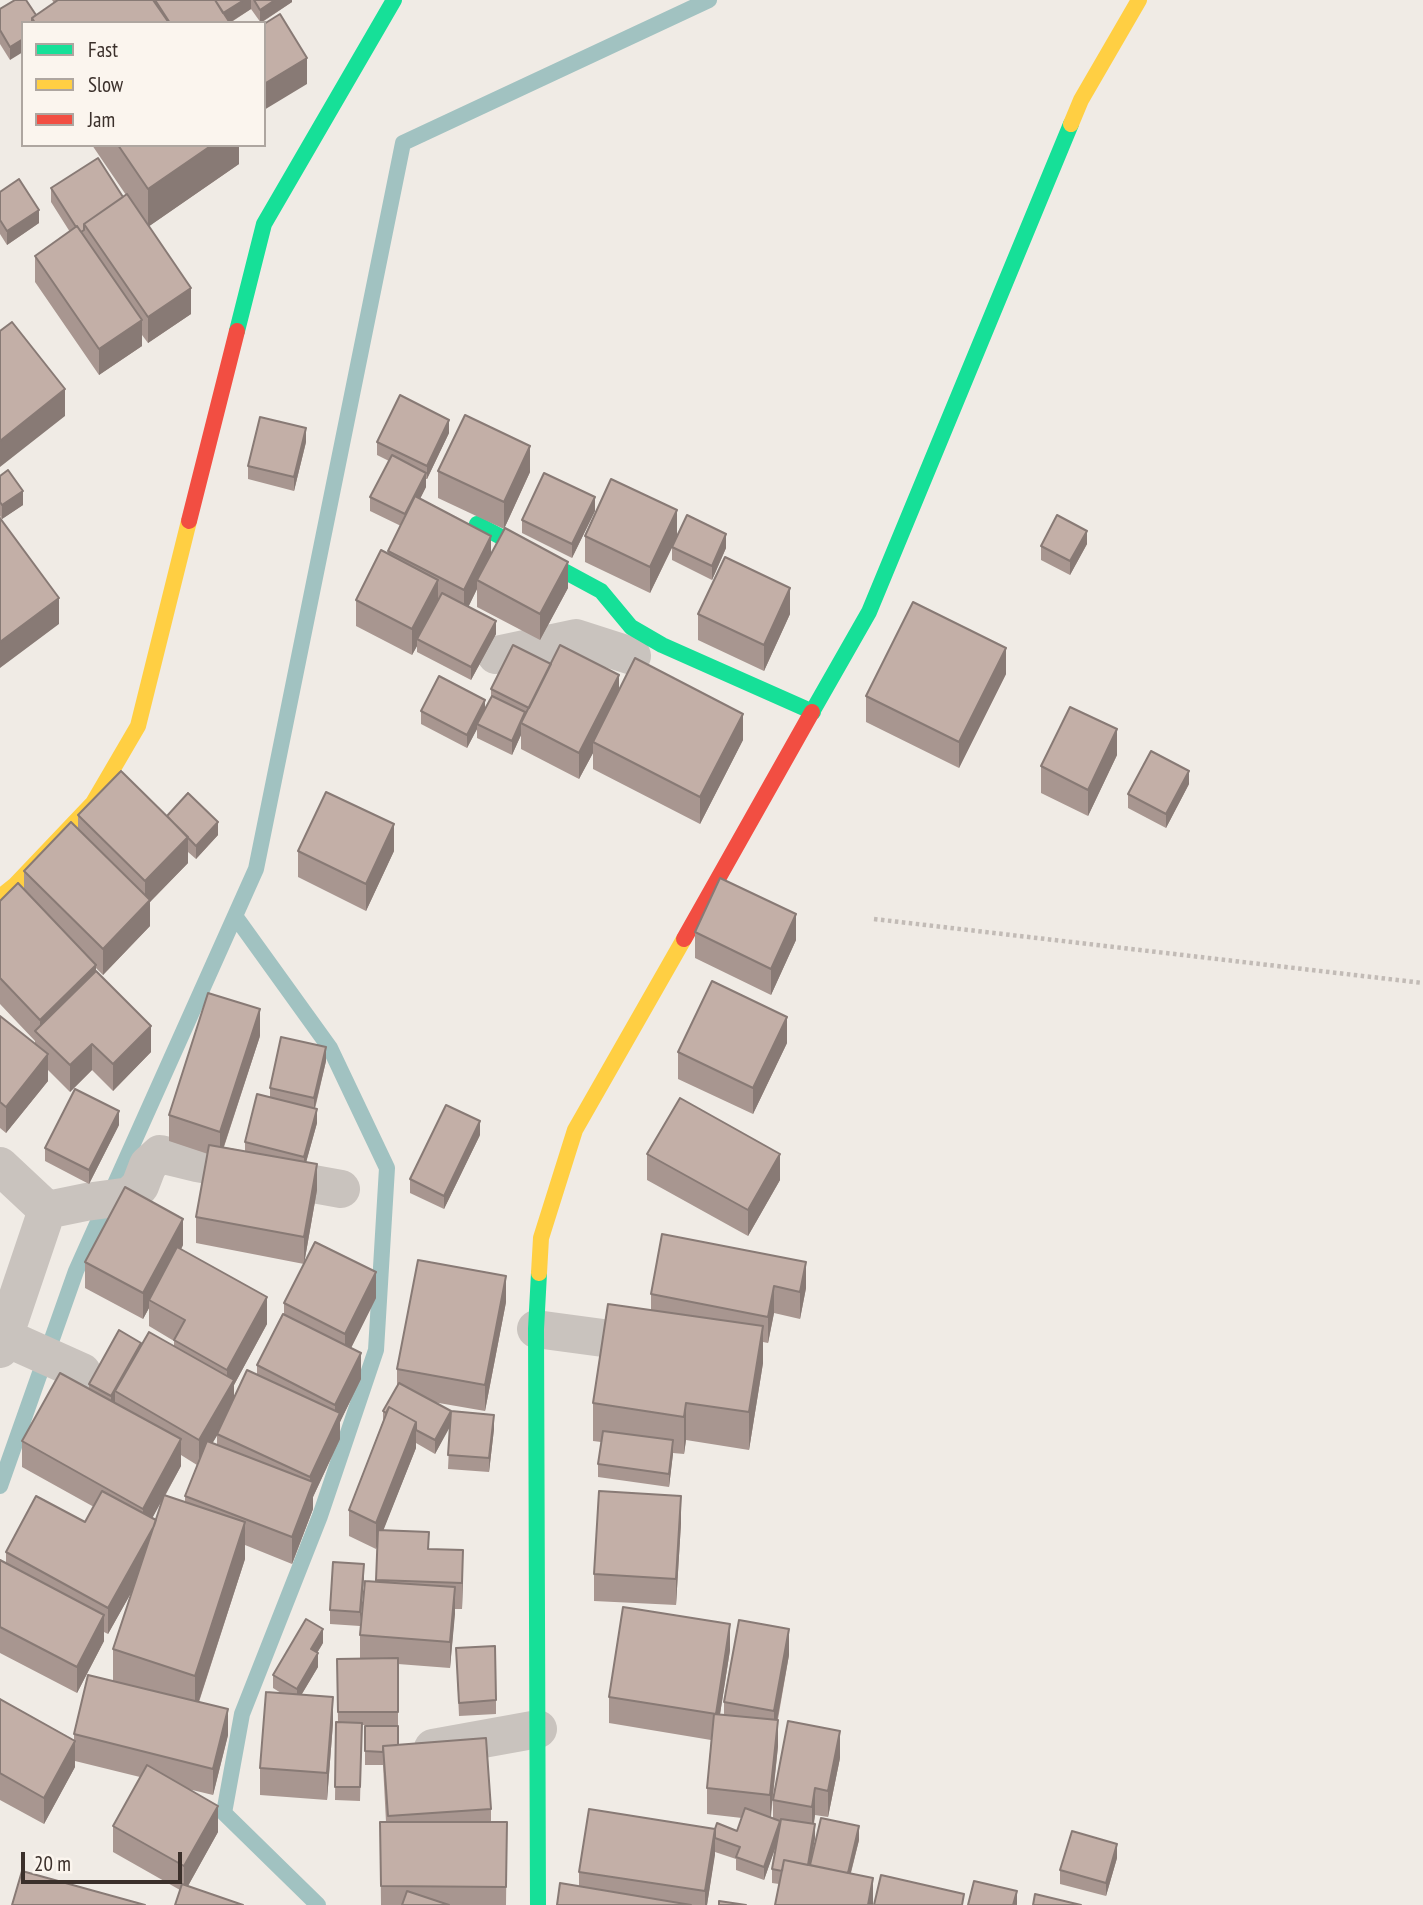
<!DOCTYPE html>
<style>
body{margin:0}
#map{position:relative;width:1423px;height:1905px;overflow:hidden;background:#f0ebe5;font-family:"PT Sans Narrow",sans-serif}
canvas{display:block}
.legend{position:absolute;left:21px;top:21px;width:245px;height:126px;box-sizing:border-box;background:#fbf5ee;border:2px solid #aea6a0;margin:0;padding:9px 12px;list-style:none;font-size:21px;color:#3b302b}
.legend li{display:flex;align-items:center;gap:14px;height:35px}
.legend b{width:35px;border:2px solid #aea6a0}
.scale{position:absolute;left:21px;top:1852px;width:161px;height:32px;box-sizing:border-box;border:4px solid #3b302b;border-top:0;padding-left:9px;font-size:21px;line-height:24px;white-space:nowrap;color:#3b302b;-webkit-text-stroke:5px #fbf5ee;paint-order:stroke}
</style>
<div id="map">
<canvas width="1423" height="1905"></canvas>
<ul class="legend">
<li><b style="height:9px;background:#16e098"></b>Fast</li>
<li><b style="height:9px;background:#ffcf43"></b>Slow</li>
<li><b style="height:9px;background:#f24e42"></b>Jam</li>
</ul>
<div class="scale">20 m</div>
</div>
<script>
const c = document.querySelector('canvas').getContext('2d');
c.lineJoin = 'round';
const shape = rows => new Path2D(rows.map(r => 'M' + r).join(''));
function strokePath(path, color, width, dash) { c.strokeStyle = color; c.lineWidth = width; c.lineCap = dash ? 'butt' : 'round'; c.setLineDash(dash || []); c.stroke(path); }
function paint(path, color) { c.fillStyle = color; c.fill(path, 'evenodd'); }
strokePath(shape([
 [235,916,330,1048,387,1168,376,1350,320,1516,242,1714,224,1813,318,1905],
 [0,1486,76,1271,256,869,403,143,709,0]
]), '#a1c2c1', 16);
strokePath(shape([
 [874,919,1423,983]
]), '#c2bbb6', 4.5, [3.5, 3.5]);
strokePath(shape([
 [496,655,576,638,632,656],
 [0,1166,47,1210],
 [47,1210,86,1202,130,1196,140,1186,148,1165,160,1154,197,1163,341,1189],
 [536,1329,655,1345],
 [4,1337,82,1372],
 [0,1349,47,1210],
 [433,1748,538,1729]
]), '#c9c3be', 38);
strokePath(shape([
 [237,331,264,224,394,0],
 [477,524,601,591,631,627,662,645,813,712],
 [812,712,869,612,1071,124],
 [538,1905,536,1329,539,1273]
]), '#16e098', 16);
strokePath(shape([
 [1071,124,1081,100,1139,0],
 [0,897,15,885,93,803,138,726,189,521],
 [539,1273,541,1238,575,1130,684,939]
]), '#ffcf43', 16);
strokePath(shape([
 [189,521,237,331],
 [684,939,812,712]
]), '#f24e42', 16);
paint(shape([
 [52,0,292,0,292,2,261,23,251,9,230,23,23,23,10,60,0,44,0,9,36,15,54,3],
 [92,145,239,145,239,164,149,226,191,314,148,343,142,335,142,346,99,375,35,282,35,256,70,232,51,202,51,188,123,197,126,195],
 [0,192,39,223,7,245,0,234],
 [449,433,427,479,426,479,426,487,420,499,491,555,568,588,540,640,477,607,477,589,468,607,496,634,471,680,417,652,417,646,412,655,356,626,356,600,388,554,388,551,401,526,370,511,370,497,389,461,377,455,377,442],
 [306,442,294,491,248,479,248,466],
 [438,471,530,472,504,529,438,498],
 [0,476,23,505,2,519,0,516],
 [595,511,572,558,522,533,522,520],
 [677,535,726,548,712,580,672,560,672,548,650,593,585,562,585,536],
 [1087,544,1070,575,1041,560,1041,546],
 [698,614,790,614,764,671,698,640],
 [551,664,743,740,700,824,593,769,593,753,579,779,521,749,521,735,512,755,477,738,477,729,467,748,421,724,421,711,485,709,491,697,491,689],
 [1006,674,959,768,866,722,866,696],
 [1117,755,1088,816,1041,793,1041,766],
 [1189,784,1166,828,1128,808,1128,794],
 [78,815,167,816,218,835,196,859,188,852,188,863,150,902,150,926,103,975,96,968,96,971,151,1052,113,1091,92,1070,70,1092,48,1070,48,1081,6,1133,0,1128,0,1016,35,1044,35,1041,0,1004,0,901,24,889,24,871,78,829],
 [298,851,394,851,366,911,298,877],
 [695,932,796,940,771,995,695,958],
 [260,1036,224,1147,245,1151,245,1142,270,1097,270,1088,326,1061,315,1109,317,1123,306,1162,317,1190,304,1264,196,1243,196,1217,208,1154,169,1141,169,1115],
 [787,1043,753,1114,678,1079,678,1052],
 [119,1125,89,1184,45,1161,45,1148],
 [480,1135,444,1209,410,1193,410,1179],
 [647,1154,780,1180,748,1236,647,1180],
 [662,1234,806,1288,800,1319,774,1313,768,1343,763,1342,763,1363,749,1450,686,1440,684,1454,673,1453,669,1487,598,1477,598,1464,601,1442,593,1441,593,1403,651,1310,651,1294],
 [183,1245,181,1250,267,1324,234,1385,234,1398,257,1375,257,1365,284,1314,284,1303,376,1298,351,1348,361,1379,340,1422,340,1439,313,1497,313,1509,292,1564,245,1545,245,1559,199,1702,228,1735,213,1795,188,1789,218,1832,188,1886,180,1890,113,1852,113,1826,140,1777,75,1761,75,1767,44,1824,0,1800,0,1699,74,1740,74,1734,113,1681,113,1649,132,1591,108,1634,104,1632,104,1641,77,1693,0,1653,0,1560,6,1563,6,1552,85,1522,94,1507,22,1467,22,1441,89,1388,89,1384,141,1346,174,1346,174,1341,149,1326,149,1308,143,1319,85,1288,85,1262],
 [217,1435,217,1445,212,1443],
 [181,1455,197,1465,185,1496,185,1502,165,1496,181,1466],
 [162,1499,156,1520,152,1518],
 [506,1302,485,1411,433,1402,451,1421,494,1429,489,1472,448,1469,450,1425,435,1454,416,1443,416,1448,383,1530,429,1549,463,1576,462,1609,455,1609,450,1668,398,1664,398,1725,362,1725,360,1801,335,1800,336,1722,338,1722,337,1659,360,1659,360,1635,376,1581,377,1545,376,1549,349,1536,349,1510,383,1421,383,1411,397,1387,397,1369],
 [681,1523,676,1605,594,1601,594,1574],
 [364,1577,360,1626,330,1624,330,1610],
 [323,1643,317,1653,318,1667,302,1694,333,1723,327,1800,260,1795,260,1768,281,1693,273,1688,273,1675],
 [456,1648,496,1700,496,1714,459,1716],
 [730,1650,720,1714,724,1715,724,1702,789,1655,778,1719,778,1746,771,1817,773,1818,773,1800,840,1758,828,1817,815,1815,814,1824,815,1838,811,1861,859,1840,851,1873,873,1878,873,1905,775,1905,779,1884,772,1883,772,1869,776,1845,764,1880,736,1870,736,1859,715,1852,707,1905,557,1905,579,1886,579,1872,715,1829,737,1831,742,1818,707,1814,707,1788,711,1740,609,1723,609,1697],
 [365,1726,398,1745,491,1809,491,1822,507,1822,506,1905,381,1905,380,1822,386,1822,383,1765,365,1765],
 [1117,1858,1106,1896,1060,1884,1060,1870]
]), '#a89690');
paint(shape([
 [244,0,251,0,251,9,229,23,219,16],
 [275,0,292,0,292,2,260,23,260,10],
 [23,39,23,52,10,60,10,47],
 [307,58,307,84,264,110,264,84],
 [212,145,239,145,239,164,148,227,148,189],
 [39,210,39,223,7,245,7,231],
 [191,288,191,314,148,343,148,317],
 [142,320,142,346,99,375,99,349],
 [65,389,65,416,0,467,0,441],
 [449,420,449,433,427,479,427,466],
 [306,428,306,442,294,491,294,477],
 [530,446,530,472,504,529,504,502],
 [426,473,426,487,405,528,405,514],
 [23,491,23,505,2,519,2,505],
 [595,497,595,511,572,558,572,544],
 [677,510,677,537,650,593,650,567],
 [1087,531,1087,544,1070,575,1070,561],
 [726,534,726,548,712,580,712,566],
 [491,536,491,562,477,580,477,589,464,616,464,590],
 [568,562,568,588,540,640,540,614],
 [438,580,438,606,417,639,417,646,412,655,412,629],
 [790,588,790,614,764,671,764,645],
 [59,598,59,624,0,668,0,642],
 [496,621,496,634,471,680,471,667],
 [1006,648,1006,674,959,768,959,742],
 [619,675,619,702,593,742,593,753,579,779,579,753],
 [485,700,485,713,477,724,477,729,467,748,467,735],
 [525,712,521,723,521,735,512,755,512,741],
 [743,714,743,740,700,824,700,797],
 [1117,729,1117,755,1088,816,1088,790],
 [1189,771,1189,784,1166,828,1166,814],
 [218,822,218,835,196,859,196,846],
 [394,824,394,851,366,911,366,884],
 [188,837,188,863,150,902,150,926,103,975,103,949,145,906,145,881],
 [796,914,796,940,771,995,771,969],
 [96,965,96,991,40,1036,40,1020],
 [260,1009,260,1036,220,1158,220,1132],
 [787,1017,787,1043,753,1114,753,1088],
 [151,1026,151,1052,113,1091,113,1064],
 [92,1044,92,1070,70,1092,70,1065],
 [326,1047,326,1061,314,1111,314,1098],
 [48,1054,48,1081,6,1133,6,1107],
 [317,1109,317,1123,304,1170,304,1157],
 [119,1111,119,1125,89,1184,89,1170],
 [480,1121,480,1135,444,1209,444,1196],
 [780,1154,780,1180,748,1236,748,1210],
 [317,1164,317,1190,304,1264,304,1237],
 [183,1219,183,1245,152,1302,149,1300,149,1308,143,1319,143,1293],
 [806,1262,806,1288,800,1319,800,1292],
 [376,1272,376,1298,345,1360,345,1334],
 [506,1276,506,1302,485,1411,485,1385],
 [774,1286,774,1313,768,1343,768,1317],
 [267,1297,267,1324,234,1385,234,1407,199,1466,199,1440,227,1391,227,1370],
 [763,1326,763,1363,749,1450,749,1412],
 [141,1343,141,1356,115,1391,115,1403,111,1410,111,1396],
 [361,1353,361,1379,340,1422,340,1439,313,1497,313,1509,292,1564,292,1537,310,1490,310,1477,335,1423,335,1405],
 [686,1403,686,1440,684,1454,684,1417],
 [451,1411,451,1425,435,1454,435,1440],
 [494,1415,494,1429,489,1472,489,1458],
 [416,1422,416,1448,376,1549,376,1523],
 [181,1439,181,1466,143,1535,143,1509],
 [673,1440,673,1454,669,1487,669,1474],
 [681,1496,681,1523,676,1605,676,1579],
 [157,1521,157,1547,108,1634,108,1608],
 [245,1522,245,1559,195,1713,195,1676],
 [463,1550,463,1576,462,1609,462,1583],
 [364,1564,364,1577,360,1626,360,1612],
 [455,1587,455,1614,450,1668,450,1642],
 [104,1615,104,1641,77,1693,77,1667],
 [730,1624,730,1650,716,1740,716,1714],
 [323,1629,323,1643,311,1663,311,1649],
 [789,1629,789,1655,774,1737,774,1711],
 [318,1653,318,1667,297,1702,297,1689],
 [333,1697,333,1723,327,1800,327,1773],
 [228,1709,228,1735,213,1795,213,1769],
 [778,1720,778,1746,770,1821,770,1795],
 [840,1731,840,1758,828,1817,828,1791],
 [75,1741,75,1767,44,1824,44,1798],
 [815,1788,815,1815,812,1833,812,1807],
 [218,1806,218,1832,184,1893,184,1866],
 [780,1821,780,1835,764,1880,764,1867],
 [815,1824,815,1838,806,1888,806,1875],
 [859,1826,859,1840,845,1895,845,1882],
 [715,1829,715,1855,707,1905,705,1905,705,1891],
 [1117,1844,1117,1858,1106,1896,1106,1883],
 [873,1878,873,1905,868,1905],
 [1017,1891,1017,1905,1013,1905]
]), '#887a75');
const building = shape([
 [15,0,26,0,36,15,32,18,32,23,23,23,23,39,10,47,0,30,0,9,15,0],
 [58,0,153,0,169,23,35,23,32,18,58,0],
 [155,0,215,0,230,23,170,23,155,0],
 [215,0,244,0,223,13,215,0],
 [254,0,275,0,260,10,254,0],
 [280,14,307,58,264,84,264,24,280,14],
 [118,145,212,145,148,189,118,145],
 [98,158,123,197,84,224,84,230,81,232,77,226,76,227,51,188,98,158],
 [19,179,39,210,7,231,0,220,0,192,19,179],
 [127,194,191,288,148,317,84,224,127,194],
 [77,226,142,320,99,349,35,256,77,226],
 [12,322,65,389,0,441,0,331,12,322],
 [400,395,449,420,427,466,377,442,400,395],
 [465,415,530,446,504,502,438,471,465,415],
 [260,417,306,428,294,477,248,466,260,417],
 [392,455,426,473,405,514,370,497,392,455],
 [8,470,23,491,2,505,0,502,0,476,8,470],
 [544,473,595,497,572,544,522,520,544,473],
 [611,479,677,510,650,567,585,536,611,479],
 [415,496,491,536,464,590,388,551,415,496],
 [687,515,726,534,712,566,672,547,687,515],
 [1057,515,1087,531,1070,561,1041,546,1057,515],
 [0,518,59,598,0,642,0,518],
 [505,528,568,562,540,614,477,580,505,528],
 [381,550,438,580,412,629,356,600,381,550],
 [725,557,790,588,764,645,698,614,725,557],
 [442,593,496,621,471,667,417,639,442,593],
 [913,602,1006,648,959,742,866,696,913,602],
 [513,645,551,664,529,708,491,689,513,645],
 [560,645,619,675,579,753,521,723,560,645],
 [635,658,743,714,700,797,593,742,635,658],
 [439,676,485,700,467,735,421,711,439,676],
 [492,696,525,712,512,741,477,724,492,696],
 [1070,707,1117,729,1088,790,1041,766,1070,707],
 [1151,751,1189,771,1166,814,1128,794,1151,751],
 [121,771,188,837,145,881,78,815,121,771],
 [326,792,394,824,366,884,298,851,326,792],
 [188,793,218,822,196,846,167,816,188,793],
 [71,822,150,900,103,949,24,871,71,822],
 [720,878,796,914,771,969,695,932,720,878],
 [18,883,96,965,40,1020,0,978,0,901,18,883],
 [96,971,151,1026,113,1064,92,1044,70,1065,35,1031,96,971],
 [712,981,787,1017,753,1088,678,1052,712,981],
 [208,993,260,1009,220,1132,169,1115,208,993],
 [0,1016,48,1054,6,1107,0,1102,0,1016],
 [281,1037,326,1047,314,1098,270,1088,281,1037],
 [75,1089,119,1111,89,1170,45,1148,75,1089],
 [257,1094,317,1109,304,1157,245,1142,257,1094],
 [680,1098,780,1154,748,1210,647,1154,680,1098],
 [446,1105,480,1121,444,1196,410,1179,446,1105],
 [209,1145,317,1164,304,1237,196,1217,209,1145],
 [125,1187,183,1219,143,1293,85,1262,125,1187],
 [662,1234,806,1262,800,1292,774,1286,768,1317,651,1294,662,1234],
 [315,1242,376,1272,345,1334,284,1303,315,1242],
 [177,1247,267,1297,227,1370,174,1340,185,1320,149,1300,177,1247],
 [418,1260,506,1276,485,1385,397,1369,418,1260],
 [608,1304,763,1326,749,1412,686,1403,684,1417,593,1403,608,1304],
 [283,1314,361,1353,335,1405,257,1365,283,1314],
 [119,1330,141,1343,111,1396,89,1384,119,1330],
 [149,1332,234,1380,199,1440,115,1391,149,1332],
 [247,1370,340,1413,310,1477,217,1434,247,1370],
 [60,1373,181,1439,143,1509,22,1441,60,1373],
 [399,1383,451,1411,435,1440,416,1430,416,1422,389,1407,386,1413,383,1411,399,1383],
 [389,1407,416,1422,376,1523,349,1510,389,1407],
 [451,1411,494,1415,489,1458,448,1455,451,1411],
 [603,1431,673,1440,669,1474,598,1464,603,1431],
 [207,1441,313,1482,292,1537,185,1496,207,1441],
 [102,1491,156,1520,154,1526,108,1608,6,1552,36,1496,85,1522,102,1491],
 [599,1491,681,1496,676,1579,594,1574,599,1491],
 [164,1495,245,1522,195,1676,113,1649,164,1495],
 [378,1530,429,1532,428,1549,463,1550,462,1583,376,1580,378,1530],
 [0,1560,104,1615,77,1667,0,1627,0,1560],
 [333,1562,364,1564,360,1612,330,1610,333,1562],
 [365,1581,455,1587,450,1642,360,1635,365,1581],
 [623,1607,730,1624,716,1714,609,1697,623,1607],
 [306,1619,323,1629,311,1649,318,1653,297,1689,273,1675,306,1619],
 [739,1620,789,1629,774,1711,724,1702,739,1620],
 [495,1646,496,1700,459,1703,456,1648,495,1646],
 [398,1658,398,1712,338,1712,337,1659,398,1658],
 [88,1675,228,1709,213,1769,74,1734,88,1675],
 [266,1692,333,1697,327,1773,260,1768,266,1692],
 [0,1699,75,1741,44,1798,0,1773,0,1699],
 [714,1714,778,1720,770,1795,707,1788,714,1714],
 [788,1721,840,1731,828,1791,815,1788,812,1807,773,1800,788,1721],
 [336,1722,362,1723,360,1787,335,1787,336,1722],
 [365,1726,398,1726,398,1745,383,1746,383,1752,365,1751,365,1726],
 [486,1738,491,1809,388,1816,383,1746,486,1738],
 [147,1765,218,1806,184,1866,113,1826,147,1765],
 [745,1808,780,1821,764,1867,736,1857,740,1847,715,1838,715,1829,717,1823,737,1831,745,1808],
 [589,1809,715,1829,705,1891,579,1872,589,1809],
 [821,1818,859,1826,848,1873,810,1865,821,1818],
 [781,1819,815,1824,808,1865,784,1860,782,1871,772,1869,781,1819],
 [380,1822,507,1822,506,1887,381,1886,380,1822],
 [1072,1831,1117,1844,1106,1883,1060,1870,1072,1831],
 [784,1860,873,1878,868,1905,775,1905,784,1860],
 [22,1871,145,1905,12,1905,22,1871],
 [881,1875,964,1894,962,1905,874,1905,881,1875],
 [974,1881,1017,1891,1013,1905,968,1905,974,1881],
 [560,1883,691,1905,557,1905,560,1883],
 [182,1884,243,1905,175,1905,182,1884],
 [407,1891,449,1905,402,1905,407,1891],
 [1035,1894,1081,1905,1033,1905,1035,1894],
 [719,1901,746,1905,719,1905,719,1901]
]);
paint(building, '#c3afa7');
strokePath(building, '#887a75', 2);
</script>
